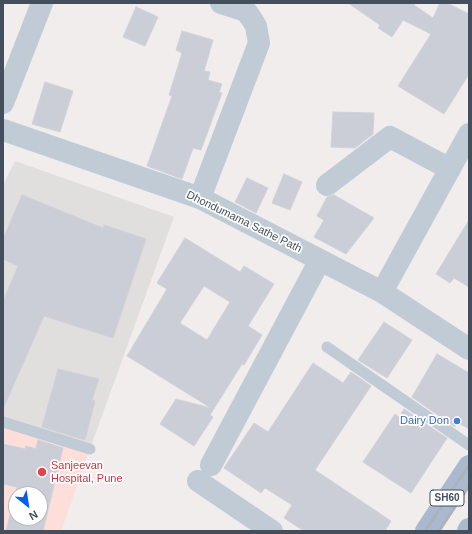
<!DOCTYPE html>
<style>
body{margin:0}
#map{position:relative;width:472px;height:534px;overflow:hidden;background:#f0edec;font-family:Arial,sans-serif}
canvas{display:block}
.frame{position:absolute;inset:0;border:4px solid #434f5c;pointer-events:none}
.north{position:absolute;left:8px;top:486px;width:40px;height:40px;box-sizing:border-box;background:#fff;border:1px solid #b4b9be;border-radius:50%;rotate:150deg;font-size:11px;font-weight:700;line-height:16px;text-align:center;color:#434f5c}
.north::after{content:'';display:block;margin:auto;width:14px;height:18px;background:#055ef2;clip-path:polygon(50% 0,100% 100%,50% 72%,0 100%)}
</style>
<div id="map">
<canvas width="472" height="534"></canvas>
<div class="frame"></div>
<div class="north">N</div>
</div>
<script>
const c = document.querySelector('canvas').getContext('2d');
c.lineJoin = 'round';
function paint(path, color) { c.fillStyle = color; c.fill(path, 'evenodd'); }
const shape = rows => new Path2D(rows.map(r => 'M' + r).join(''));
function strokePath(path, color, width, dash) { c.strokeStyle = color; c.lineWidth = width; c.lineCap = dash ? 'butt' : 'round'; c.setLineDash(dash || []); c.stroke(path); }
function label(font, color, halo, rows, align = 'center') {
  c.font = font + ' Arial,sans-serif'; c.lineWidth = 3.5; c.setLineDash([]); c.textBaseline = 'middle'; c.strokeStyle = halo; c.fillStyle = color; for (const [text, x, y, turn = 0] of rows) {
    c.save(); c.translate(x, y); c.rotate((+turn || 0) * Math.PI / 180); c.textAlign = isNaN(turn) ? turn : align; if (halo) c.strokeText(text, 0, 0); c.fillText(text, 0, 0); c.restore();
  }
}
paint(shape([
 [15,161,174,217,91,446,3,420,3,185]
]), '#e1dede');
paint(shape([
 [3,425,90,449,61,531,3,531],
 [16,494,40,494,40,518,16,518]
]), '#fdded9');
const building = shape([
 [348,3,415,3,414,5,433,18,440,3,447,3,469,14,469,74,444,114,398,86,431,34,403,20,392,37,378,28,380,25,348,3],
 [136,7,158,17,145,46,123,37,136,7],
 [182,31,213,40,204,71,210,72,208,80,222,84,219,92,222,93,201,150,193,148,182,179,147,166,172,96,169,95,182,53,176,50,182,31],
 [45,82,73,91,60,132,32,124,45,82],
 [333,112,374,113,373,134,355,148,331,147,333,112],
 [284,174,302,182,290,210,272,203,284,174],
 [247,178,268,188,256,213,235,202,247,178],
 [22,195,103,228,104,225,146,239,113,338,44,316,3,409,3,302,18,266,3,259,3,239,22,195],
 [334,195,374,218,346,254,314,237,324,220,317,216,327,197,334,195],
 [469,220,469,287,454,278,450,283,436,274,469,220],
 [185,238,240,272,244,266,274,284,248,326,262,335,244,365,242,364,210,415,213,417,194,446,160,424,176,399,211,408,127,356,167,289,157,283,185,238],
 [204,286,230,302,207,340,180,323,204,286],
 [384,322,412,340,387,378,358,360,384,322],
 [437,354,469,373,469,429,457,422,455,427,412,397,437,354],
 [313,363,343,383,351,372,371,386,315,470,391,521,385,531,304,531,284,518,292,505,265,488,261,493,224,468,254,423,268,432,313,363],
 [58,369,99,379,92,400,95,401,85,440,42,427,58,369],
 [404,409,447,438,411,493,363,462,395,414,399,417,404,409],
 [38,440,63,448,43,531,6,531,17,487,3,484,3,444,25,449,26,446,36,449,38,440],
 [16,494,40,494,40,518,16,518,16,494]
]);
paint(building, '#cbced6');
strokePath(building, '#d0d2da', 1);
strokePath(shape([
 [327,347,469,445],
 [3,422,90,449]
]), '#c1cbd6', 11);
strokePath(shape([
 [3,130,200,198,382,292,469,349],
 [327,185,390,137,450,169],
 [200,198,259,43,256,26,251,18,246,11,221,3],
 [382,292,469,134],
 [211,465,320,260],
 [198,481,272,531]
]), '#c1cbd6', 22);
strokePath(shape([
 [3,103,42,3]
]), '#c1cbd6', 22);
strokePath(shape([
 [426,531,469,466],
 [468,531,469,529]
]), '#a9bad0', 22);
strokePath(shape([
 [425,531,469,465],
 [439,531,469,486]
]), '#aeb1b8', 3);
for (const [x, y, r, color] of [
 [457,421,4,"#3f7fe0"],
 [42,472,5,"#e0444e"]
]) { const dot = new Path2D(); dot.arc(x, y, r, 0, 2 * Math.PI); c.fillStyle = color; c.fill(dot); strokePath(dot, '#fff', 1.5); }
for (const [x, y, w] of [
 [447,498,34]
]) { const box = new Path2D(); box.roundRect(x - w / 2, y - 8, w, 16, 3); c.fillStyle = '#fff'; c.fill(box); strokePath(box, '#434f5c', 1); }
label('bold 10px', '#434f5c', null, [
 ["SH60",447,498]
]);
label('11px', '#434f5c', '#fff', [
 ["Dhondumama Sathe Path",244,222,26]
]);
label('11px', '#366cbe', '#fff', [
 ["Dairy Don",449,421]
], 'right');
label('11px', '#be3a42', '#fff', [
 ["Sanjeevan",51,466],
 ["Hospital, Pune",51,479]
], 'left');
</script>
